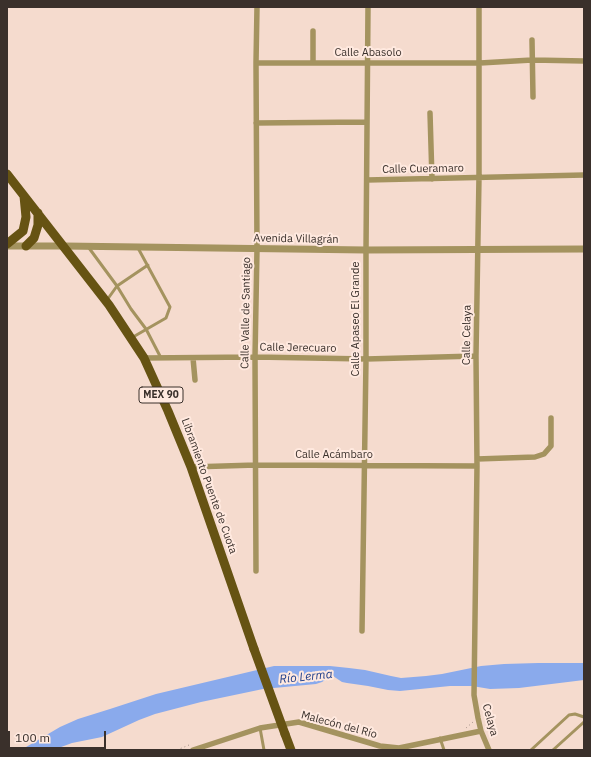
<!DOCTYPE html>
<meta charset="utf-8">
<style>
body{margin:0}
#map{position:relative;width:591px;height:757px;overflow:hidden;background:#f5dbce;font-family:"IBM Plex Sans",sans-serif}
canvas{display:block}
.frame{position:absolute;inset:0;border:8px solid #3a302b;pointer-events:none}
.scale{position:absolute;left:8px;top:731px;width:98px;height:18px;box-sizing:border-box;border:2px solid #3a302b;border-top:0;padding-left:5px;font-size:12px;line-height:14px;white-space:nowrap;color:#3a302b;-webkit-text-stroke:3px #ffe9df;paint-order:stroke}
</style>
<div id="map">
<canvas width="591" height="757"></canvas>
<div class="frame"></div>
<div class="scale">100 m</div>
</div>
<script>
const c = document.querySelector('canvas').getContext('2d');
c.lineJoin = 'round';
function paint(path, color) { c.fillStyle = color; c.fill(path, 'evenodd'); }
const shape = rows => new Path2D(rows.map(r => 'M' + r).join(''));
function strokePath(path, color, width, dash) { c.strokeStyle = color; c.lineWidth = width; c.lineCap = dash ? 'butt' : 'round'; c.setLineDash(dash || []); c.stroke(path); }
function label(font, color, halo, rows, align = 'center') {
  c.font = font + ' "IBM Plex Sans",sans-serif'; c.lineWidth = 4; c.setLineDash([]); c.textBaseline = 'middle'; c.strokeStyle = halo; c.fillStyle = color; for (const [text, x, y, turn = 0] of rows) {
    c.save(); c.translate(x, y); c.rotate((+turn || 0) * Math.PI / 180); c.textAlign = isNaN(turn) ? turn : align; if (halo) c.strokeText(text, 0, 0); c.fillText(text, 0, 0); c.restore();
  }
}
paint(shape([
 [538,663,584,663,584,680,519,688,490,689,472,686,450,686,400,691,388,690,368,686,347,683,342,682,333,676,331,676,322,682,316,684,263,689,201,702,155,714,139,720,102,737,72,743,53,750,21,750,60,727,78,719,110,709,156,694,274,666,330,666,349,668,365,670,391,676,401,678,426,676,442,674,481,666,504,664]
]), '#8aaaec');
strokePath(shape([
 [466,728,473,722],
 [177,750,189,745]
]), '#a08d84', 1, [1, 3]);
strokePath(shape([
 [89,248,117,286,131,309,146,329,161,358],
 [107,300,117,286,148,265],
 [133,337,166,318,170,307,138,248],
 [260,728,264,750],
 [440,738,444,750],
 [531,750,569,715,575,714,584,717],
 [553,750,584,722]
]), '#a4935f', 3);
strokePath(shape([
 [479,7,479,177,476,356,477,466,474,695,478,718,481,731,489,750],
 [313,31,313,63],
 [532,40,533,97],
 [256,63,480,63,532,60,584,61],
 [430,113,432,179],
 [256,123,367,122],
 [367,180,584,175],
 [144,358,255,357,366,359,476,356],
 [193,358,195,380],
 [477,459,535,457,544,454,551,446,551,418],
 [191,467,256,465,477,466],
 [256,571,255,357,257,249,256,63,257,7],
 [362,631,366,359,366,250,368,7],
 [193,750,260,728,299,722,380,746,399,748,481,731]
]), '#a4935f', 5.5);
strokePath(shape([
 [7,246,64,246,366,250,584,249]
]), '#a4935f', 7);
strokePath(shape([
 [7,174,109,305,144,358,168,411,191,467,254,649],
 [7,244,23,231,26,217,24,196],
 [26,246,34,238,38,225,38,213],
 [285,734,291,750]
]), '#665313', 9);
strokePath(shape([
 [254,649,285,734]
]), '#665313', 9);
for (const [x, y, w] of [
 [161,395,44]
]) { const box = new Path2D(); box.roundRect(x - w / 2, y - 8, w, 16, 3); c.fillStyle = '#ffe9df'; c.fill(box); strokePath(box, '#3a302b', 1); }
label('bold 10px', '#3a302b', null, [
 ["MEX 90",161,395]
]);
label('11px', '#3a302b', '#ffe9df', [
 ["Calle Abasolo",368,53],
 ["Calle Cueramaro",423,169,-1],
 ["Avenida Villagrán",296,239,1],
 ["Calle Valle de Santiago",246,313,-89],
 ["Calle Apaseo El Grande",356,319,-90],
 ["Calle Celaya",467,335,-89],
 ["Calle Jerecuaro",298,348,1],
 ["Calle Acámbaro",334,455],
 ["Libramiento Puente de Cuota",209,486,70],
 ["Celaya",490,720,74],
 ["Malecón del Río",339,725,15]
]);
label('italic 12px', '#1e3d8a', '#ffe9df', [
 ["Río Lerma",306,677,-6]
]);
</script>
